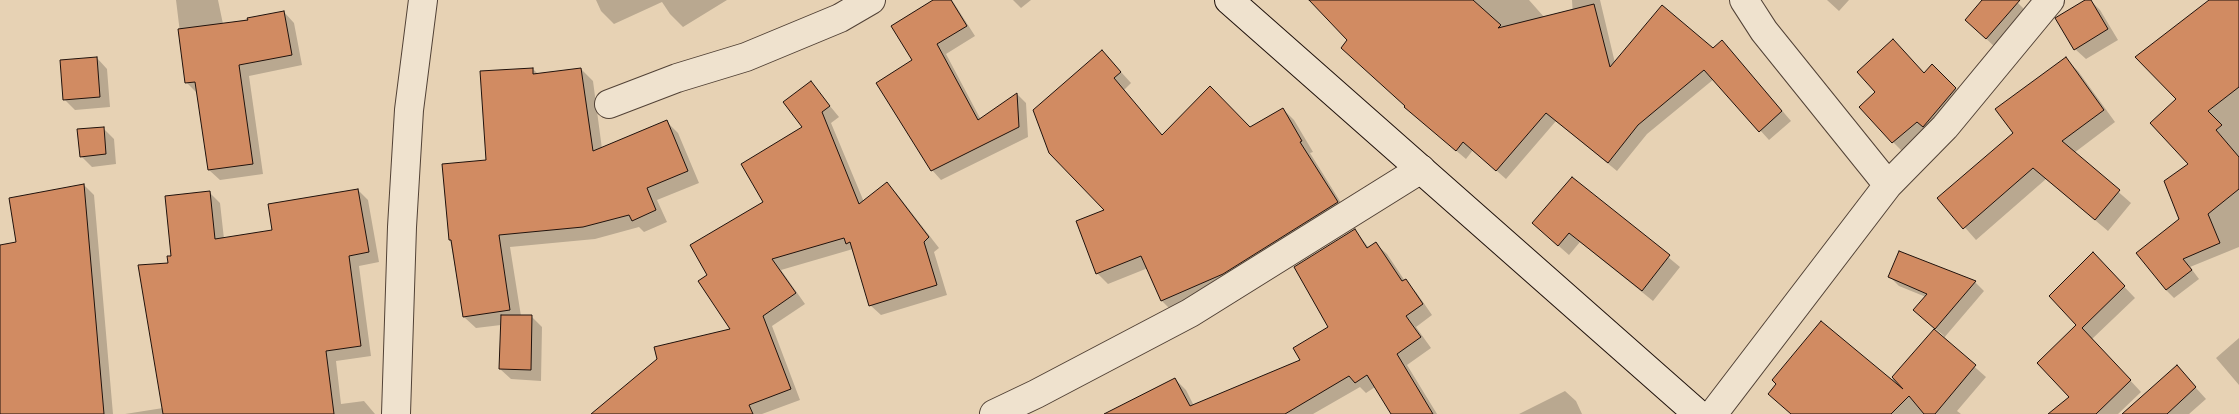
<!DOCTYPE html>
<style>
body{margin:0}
canvas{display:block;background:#e7d2b4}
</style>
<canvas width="2239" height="414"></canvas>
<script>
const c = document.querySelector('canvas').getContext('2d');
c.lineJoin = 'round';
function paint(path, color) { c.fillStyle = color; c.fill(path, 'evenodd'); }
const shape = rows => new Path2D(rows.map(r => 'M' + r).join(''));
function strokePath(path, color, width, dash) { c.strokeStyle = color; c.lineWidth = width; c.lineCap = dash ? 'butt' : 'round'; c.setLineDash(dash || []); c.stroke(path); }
paint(shape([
 [176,0,218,0,223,24,284,12,294,23,302,65,249,76,263,174,220,180,209,170,197,93,186,82],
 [596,0,727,0,683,27,670,14,662,2,614,24,601,11],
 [936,0,952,0,975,36,946,54,981,120,1017,94,1026,103,1028,137,941,180,932,170,914,61],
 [1013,0,1031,0,1021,8],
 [1311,0,1529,0,1575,52,1572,0,1600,0,1615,63,1713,50,1731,51,1791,121,1769,140,1714,79,1647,134,1617,171,1556,121,1506,179,1473,150,1466,159,1415,116],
 [1827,0,1849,0,1839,11],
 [1984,0,2015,0,2028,13,1997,49,1977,30],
 [2087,0,2090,0,2100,10,2118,40,2086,59,2075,49],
 [2211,0,2236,0,2239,3,2239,247,2190,267,2199,279,2174,298,2166,290,2190,164,2178,99],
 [1102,51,1131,83,1124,90,1163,136,1250,128,1283,109,1294,120,1313,152,1310,153,1348,214,1173,312,1162,301,1148,268,1108,284,1097,273,1106,211],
 [97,58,107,69,110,107,75,110,64,99],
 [2066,59,2078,71,2115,122,2074,153,2131,203,2108,231,2046,179,1976,240,1939,198,2014,133],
 [1932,66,1965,98,1903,152,1893,142,1877,92,1924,74],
 [533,69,539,75,581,69,593,81,602,149,667,122,678,133,699,183,657,200,667,222,644,232,639,227,595,239,510,247,521,316,532,317,542,327,541,381,511,379,500,369,501,325,476,328,464,317,450,239],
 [811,83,839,117,831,123,864,202,887,183,897,194,939,248,934,252,947,295,881,315,870,305,853,249,781,270,805,304,772,326,800,400,762,414,593,414,732,329,709,275,764,202,804,127],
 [103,128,114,139,116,164,92,167,81,156],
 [1573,178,1680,267,1653,301,1580,242,1569,255,1545,234],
 [84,185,94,195,113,414,3,414,0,391,0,247,18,243],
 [358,190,368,200,379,262,359,266,371,356,336,361,341,404,364,401,375,414,125,414,163,408,169,264,210,193,220,203,224,239,273,231],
 [1355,230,1369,248,1376,244,1387,254,1405,281,1416,292,1432,315,1416,327,1431,348,1407,365,1437,414,1392,414,1375,387,1366,393,1360,387,1313,414,1220,414,1302,360,1330,327],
 [1900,252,1975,282,1984,291,1943,339,1986,377,1957,411,1961,414,1791,414,1891,381,1934,331,1942,338,1944,336,1924,319,1926,297,1899,286,1890,277],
 [2093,254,2135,298,2092,339,2141,392,2118,414,2050,414,2071,398,2078,325],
 [2239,338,2239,385,2216,358],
 [2187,378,2206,399,2189,414,2150,414],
 [1175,379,1186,390,1198,414,1107,414],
 [1565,391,1576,401,1582,414,1519,414]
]), '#0003');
const building = shape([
 [933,0,951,0,967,26,937,44,978,120,1017,93,1019,127,931,171,876,83,912,60,891,26,933,0],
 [1309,0,1473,0,1501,25,1498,28,1594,4,1610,67,1662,5,1713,48,1722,40,1782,111,1759,132,1704,70,1638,125,1608,163,1546,113,1496,171,1463,142,1456,151,1404,107,1405,106,1341,48,1347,40,1309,0],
 [1982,0,2020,0,1986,39,1965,20,1982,0],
 [2085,0,2091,0,2108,29,2074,50,2055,18,2085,0],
 [2209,0,2239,0,2239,87,2208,111,2222,125,2216,130,2239,157,2239,189,2208,214,2220,243,2183,259,2192,270,2166,290,2136,253,2179,219,2164,181,2188,164,2150,123,2176,99,2135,57,2209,0],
 [284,11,292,55,239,65,253,164,208,170,195,82,185,83,178,29,248,20,247,18,284,11],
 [1893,39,1924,73,1932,64,1956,88,1923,127,1917,122,1892,143,1859,107,1875,92,1857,72,1893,39],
 [1102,50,1121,72,1114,78,1162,135,1210,86,1250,127,1283,108,1302,141,1300,142,1338,202,1223,274,1161,301,1141,256,1096,274,1076,221,1104,210,1049,153,1033,110,1102,50],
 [97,57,100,97,63,100,60,60,97,57],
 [2066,57,2104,110,2062,141,2120,190,2095,220,2033,168,1963,229,1937,198,2013,133,1995,109,2066,57],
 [533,68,533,74,581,68,593,151,667,120,688,171,647,188,656,210,632,221,629,215,583,227,499,235,510,310,463,317,451,240,449,240,442,164,486,160,480,71,533,68],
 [811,81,830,106,822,112,859,204,887,182,929,237,924,242,937,285,869,306,850,242,846,244,844,238,772,259,796,293,763,316,791,389,749,405,753,414,591,414,657,359,654,347,730,329,698,281,707,275,690,245,763,202,741,164,802,127,783,102,811,81],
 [104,127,106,154,80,157,77,129,104,127],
 [1572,177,1670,255,1642,291,1569,233,1558,246,1532,223,1572,177],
 [84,184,104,414,0,414,0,245,16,242,9,198,84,184],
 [358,189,369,252,349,256,361,346,326,351,334,414,163,414,138,265,168,263,167,256,171,256,165,196,210,191,215,239,272,230,268,204,358,189],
 [1355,229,1367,248,1376,242,1402,281,1406,279,1423,304,1406,316,1421,337,1397,354,1433,414,1391,414,1367,375,1355,383,1349,376,1285,414,1104,414,1175,378,1190,406,1300,360,1293,348,1328,327,1294,267,1355,229],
 [1899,251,1976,281,1935,329,1913,310,1927,294,1888,277,1899,251],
 [2093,252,2125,286,2082,328,2131,380,2096,414,2048,414,2069,397,2037,363,2076,325,2049,296,2093,252],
 [501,315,532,315,531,370,499,369,501,315],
 [1821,321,1903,389,1892,377,1934,329,1976,365,1935,414,1924,414,1909,396,1891,414,1791,414,1768,394,1776,384,1772,380,1821,321],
 [2177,365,2196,387,2167,414,2122,414,2177,365]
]);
paint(building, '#d18b62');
strokePath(building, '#20120c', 1);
const street = shape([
 [1744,0,1764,31,1888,185],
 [609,104,677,78,746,57,840,18,871,0],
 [396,414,402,227,409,110,423,0],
 [994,414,1036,394,1190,313,1421,169],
 [1713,414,1888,185,1945,127,2050,0]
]);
const secondary = shape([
 [1229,0,1698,414]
]);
strokePath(street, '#524236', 30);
strokePath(secondary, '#20120c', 30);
strokePath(street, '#efe2ce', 28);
strokePath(secondary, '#efe2ce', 28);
</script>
